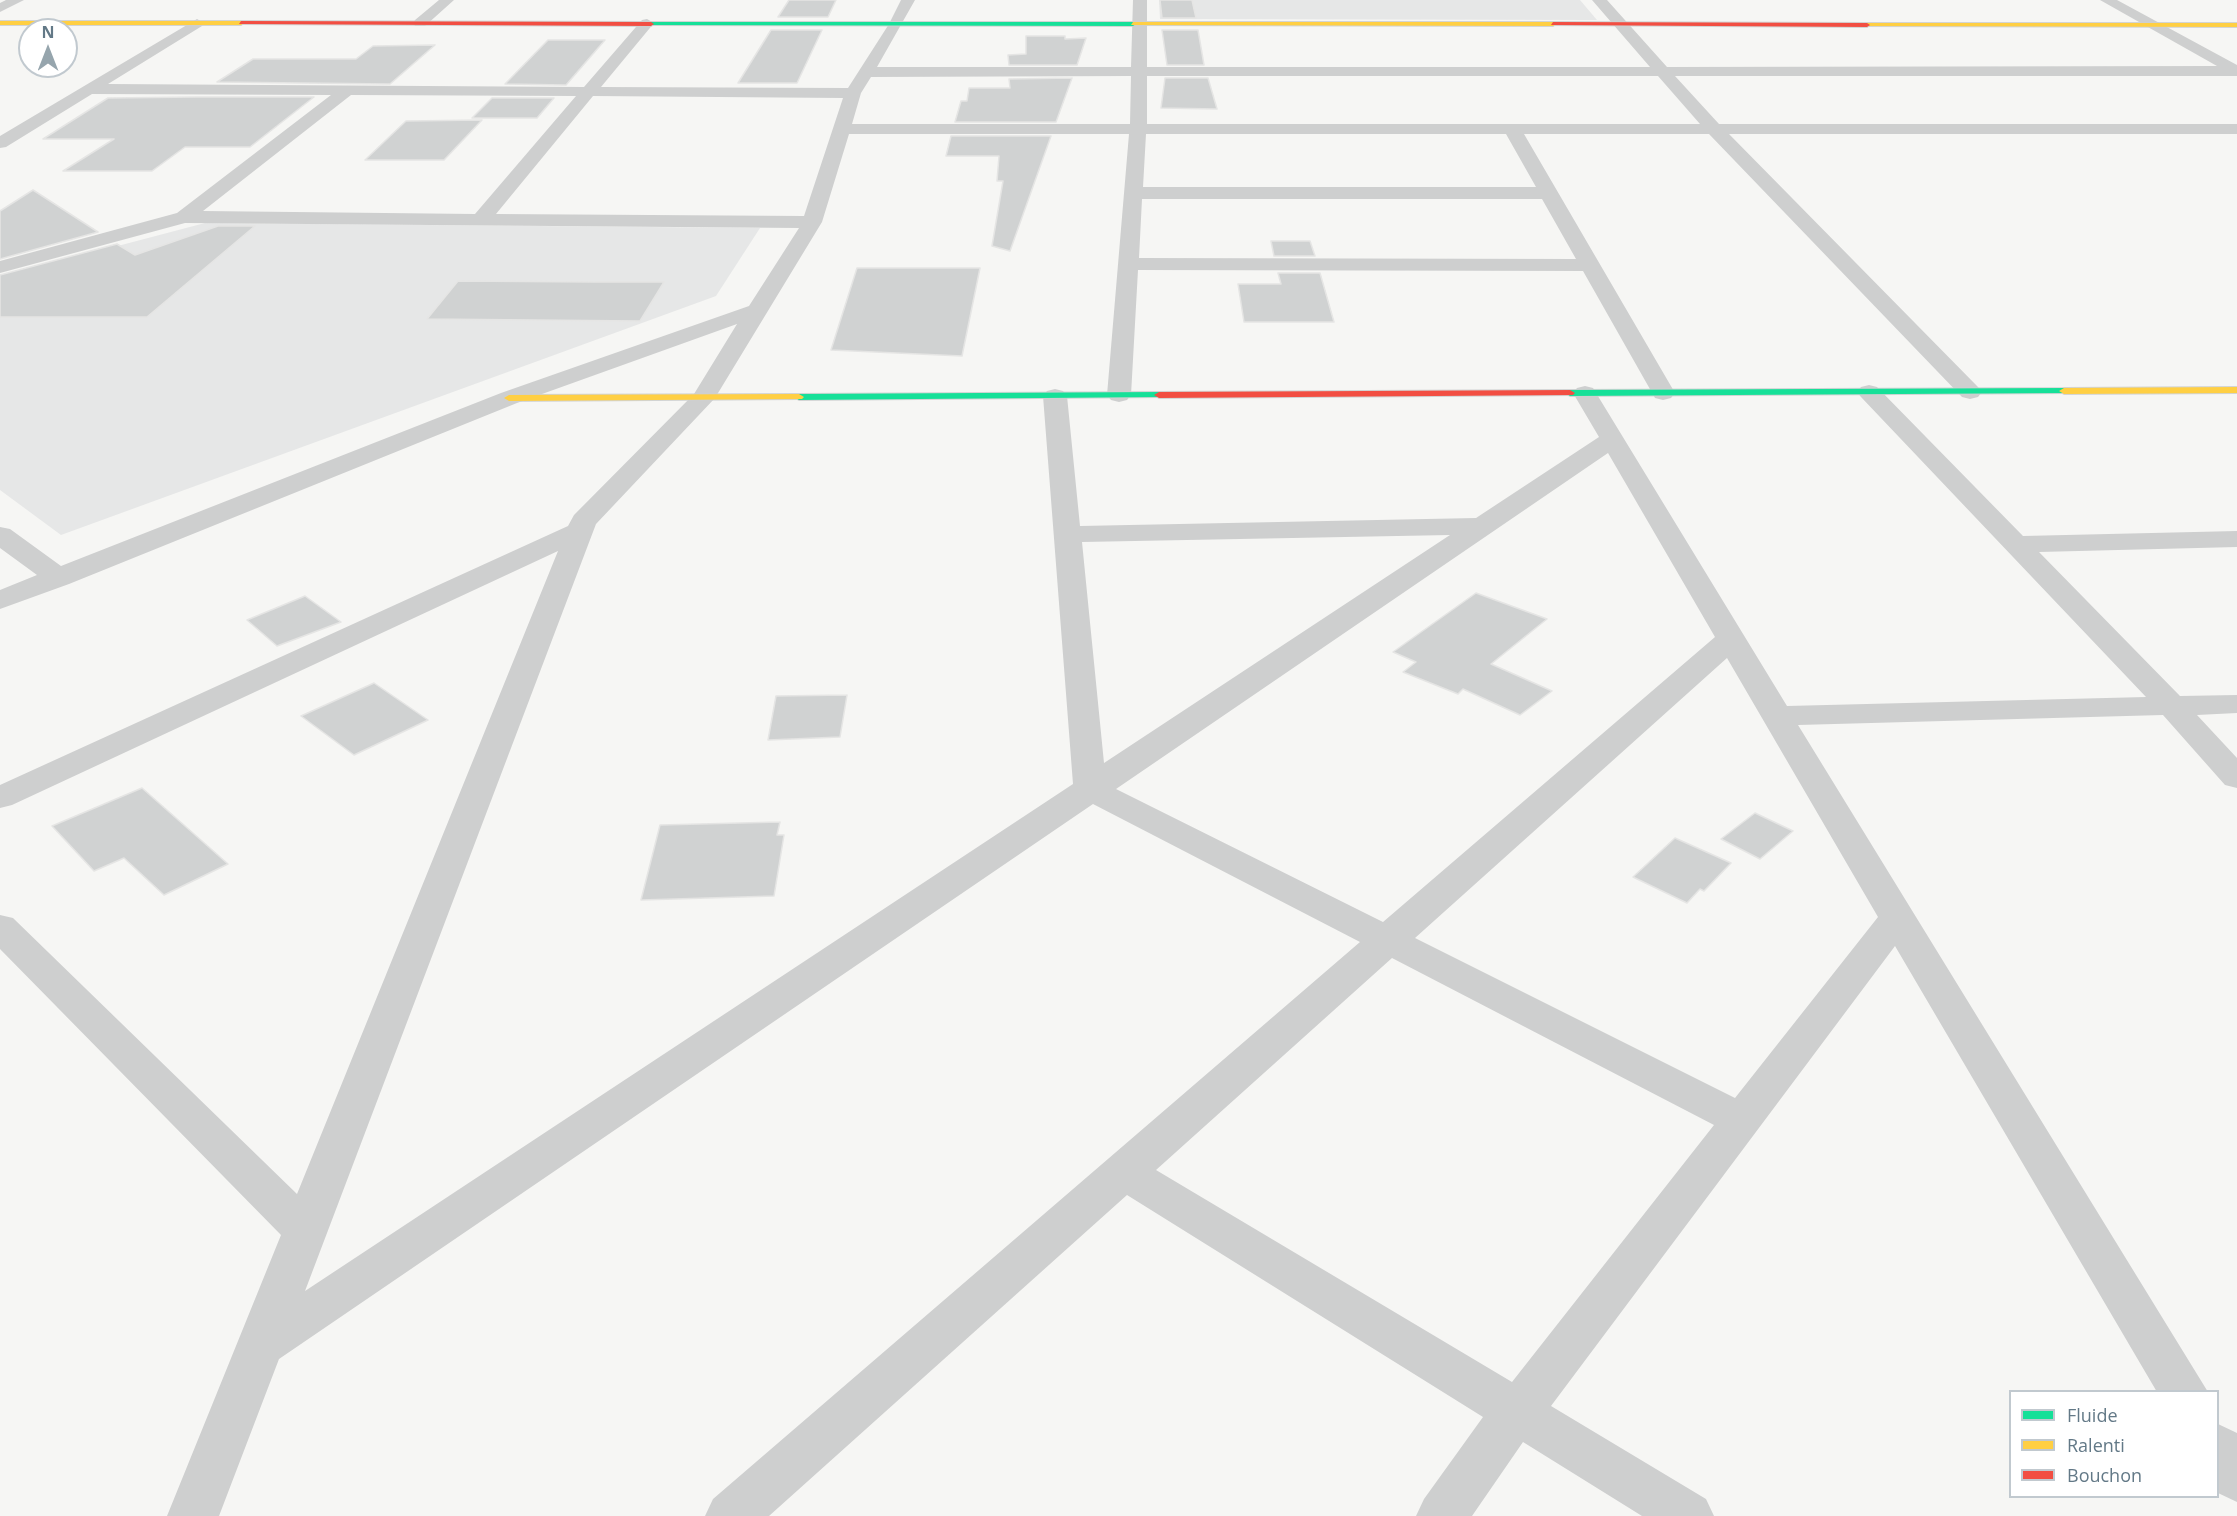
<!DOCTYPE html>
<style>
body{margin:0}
#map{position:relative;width:2237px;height:1516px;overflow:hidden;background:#f6f6f4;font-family:"Open Sans",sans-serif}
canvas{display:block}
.legend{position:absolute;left:2009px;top:1390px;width:210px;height:108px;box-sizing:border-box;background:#fff;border:2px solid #c1c9cf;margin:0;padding:8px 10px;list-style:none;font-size:18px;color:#637987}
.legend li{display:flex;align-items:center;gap:12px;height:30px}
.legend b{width:30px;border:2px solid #c1c9cf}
.north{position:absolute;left:18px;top:18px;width:60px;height:60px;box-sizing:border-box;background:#fff;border:2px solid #c1c9cf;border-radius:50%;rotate:0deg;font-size:16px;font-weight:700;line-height:24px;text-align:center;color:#637987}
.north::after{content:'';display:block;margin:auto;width:21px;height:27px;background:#96a5ad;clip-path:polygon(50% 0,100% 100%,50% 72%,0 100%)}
</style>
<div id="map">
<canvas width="2237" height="1516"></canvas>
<ul class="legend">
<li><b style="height:8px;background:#16e098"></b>Fluide</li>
<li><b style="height:8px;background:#ffcf43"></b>Ralenti</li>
<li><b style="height:8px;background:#f24e42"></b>Bouchon</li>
</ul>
<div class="north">N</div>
</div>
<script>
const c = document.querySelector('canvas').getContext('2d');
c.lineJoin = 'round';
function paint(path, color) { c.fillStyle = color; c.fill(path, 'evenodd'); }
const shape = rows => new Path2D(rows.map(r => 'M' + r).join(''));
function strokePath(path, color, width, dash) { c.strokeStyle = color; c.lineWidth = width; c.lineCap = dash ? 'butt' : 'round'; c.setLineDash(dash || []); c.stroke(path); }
paint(shape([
 [1159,0,1580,0,1597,20,1160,19],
 [205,223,760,228,716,296,61,535,0,490,0,277]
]), '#e6e7e7');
const building = shape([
 [789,0,836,0,828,17,778,17,789,0],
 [1160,0,1192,0,1196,18,1162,18,1160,0],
 [771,30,822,30,797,83,738,83,771,30],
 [1162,30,1198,30,1204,65,1167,65,1162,30],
 [1026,36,1065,36,1065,39,1086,38,1077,65,1009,65,1008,55,1026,54,1026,36],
 [548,40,605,40,566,85,505,84,548,40],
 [435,45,390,84,217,82,253,59,356,59,373,46,435,45],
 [1072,78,1056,122,955,122,961,101,967,101,969,88,1010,88,1009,79,1072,78],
 [1165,78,1208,78,1217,109,1161,108,1165,78],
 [196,97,314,97,250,147,185,147,152,171,63,171,114,139,43,139,108,98,196,97],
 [492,98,554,98,537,118,472,118,492,98],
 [482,120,444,160,365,160,406,121,482,120],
 [951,136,1051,136,1010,251,992,246,1003,181,997,181,999,156,946,156,951,136],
 [33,190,98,232,0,259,0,211,33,190],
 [218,226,255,226,147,317,0,317,0,275,117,244,135,255,218,226],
 [1271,241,1310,241,1315,256,1274,256,1271,241],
 [857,268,980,268,962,356,831,350,857,268],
 [1278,273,1320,273,1334,322,1244,322,1238,284,1281,284,1278,273],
 [458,281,596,282,664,282,640,321,427,319,458,281],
 [1476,593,1547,619,1491,664,1552,691,1520,715,1463,689,1458,694,1403,672,1416,662,1393,652,1476,593],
 [305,596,341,622,277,646,247,620,305,596],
 [374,683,428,720,354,755,301,716,374,683],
 [847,695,840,737,768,740,776,696,847,695],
 [142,788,228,864,164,895,124,858,94,871,52,826,142,788],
 [1755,813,1793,831,1760,859,1721,839,1755,813],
 [780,822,777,835,784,835,774,896,641,900,660,825,780,822],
 [1675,838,1731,863,1704,891,1700,889,1687,903,1633,877,1675,838]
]);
paint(building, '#d0d2d2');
strokePath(building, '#e5e5e4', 1.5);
const fast = shape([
 [651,22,1133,22,1136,24,1133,26,649,25,651,22],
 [2064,388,2067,389,2067,393,1570,396,1565,393,1570,390,2064,388],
 [1159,392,1164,395,1162,397,799,400,794,397,799,394,1159,392]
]);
const slow = shape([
 [0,21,241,21,244,23,241,25,0,25,0,21],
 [1133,22,1553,22,1556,24,1553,26,1131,25,1133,22],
 [1867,23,2237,23,2237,27,1865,26,1867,23],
 [2237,387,2237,393,2064,394,2059,391,2064,388,2237,387],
 [799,394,804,397,802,399,509,401,504,398,509,395,799,394]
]);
const jam = shape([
 [241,21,651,22,654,24,651,26,239,24,241,21],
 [1553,22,1867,23,1870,25,1867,27,1551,25,1553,22],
 [1570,390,1575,393,1573,395,1159,398,1154,395,1159,392,1570,390]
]);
strokePath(fast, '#d2d4d4', 2);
strokePath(slow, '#d2d4d4', 2);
strokePath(jam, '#d2d4d4', 2);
paint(shape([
 [6,0,24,0,0,12,0,3,6,0],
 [439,0,454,0,425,26,415,26,413,23,415,20,439,0],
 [901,0,915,0,877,67,1131,67,1133,0,1147,0,1147,67,1650,67,1592,0,1607,0,1667,67,2217,66,2100,0,2117,0,2237,65,2237,76,1675,76,1719,124,2237,124,2237,134,1729,134,1978,387,1982,392,1978,397,1970,399,1962,397,1709,134,1524,134,1675,393,1671,398,1663,400,1655,398,1583,271,1138,270,1131,395,1127,400,1119,402,1111,400,1107,395,1129,134,849,134,822,222,715,398,596,524,305,1291,1073,784,1043,396,1047,391,1055,389,1063,391,1067,396,1080,526,1476,518,1599,437,1573,393,1577,388,1585,386,1593,388,1787,706,2146,697,1861,397,1857,392,1861,387,1869,385,1877,387,2023,536,2237,531,2237,547,2039,552,2180,696,2237,695,2237,713,2197,715,2237,758,2237,788,2225,785,2163,715,1798,725,2208,1392,2157,1392,1895,946,1551,1406,1706,1499,1714,1516,1642,1516,1523,1442,1472,1516,1416,1516,1424,1499,1483,1417,1127,1195,769,1516,705,1516,713,1499,1360,942,1093,804,279,1359,219,1516,167,1516,281,1235,0,949,0,915,13,918,297,1194,558,551,12,805,0,808,0,785,568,526,574,515,694,394,737,324,517,403,69,584,0,609,0,590,37,575,0,548,0,527,10,529,61,566,501,393,749,306,799,228,185,223,0,273,0,261,177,213,331,95,92,94,6,147,0,148,0,136,197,19,204,23,202,26,108,84,584,87,642,20,647,19,654,23,601,87,848,88,889,24,901,0],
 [1131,76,1130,124,852,124,861,93,871,77,1131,76],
 [1147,76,1658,76,1700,124,1147,124,1147,76],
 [351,95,576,96,475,214,203,211,351,95],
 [593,96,843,98,804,216,496,214,593,96],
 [1146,134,1506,134,1536,187,1143,187,1146,134],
 [1142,199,1542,199,1576,259,1139,258,1142,199],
 [1608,453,1715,637,1383,922,1116,789,1608,453],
 [1450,535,1104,763,1082,542,1450,535],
 [1727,658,1878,917,1735,1098,1415,938,1727,658],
 [1392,958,1714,1125,1512,1382,1156,1170,1392,958],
 [2218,1424,2237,1433,2237,1502,2218,1493,2218,1424]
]), '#cecfcf');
paint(fast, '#16e098');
paint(slow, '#ffcf43');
paint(jam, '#f24e42');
</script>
